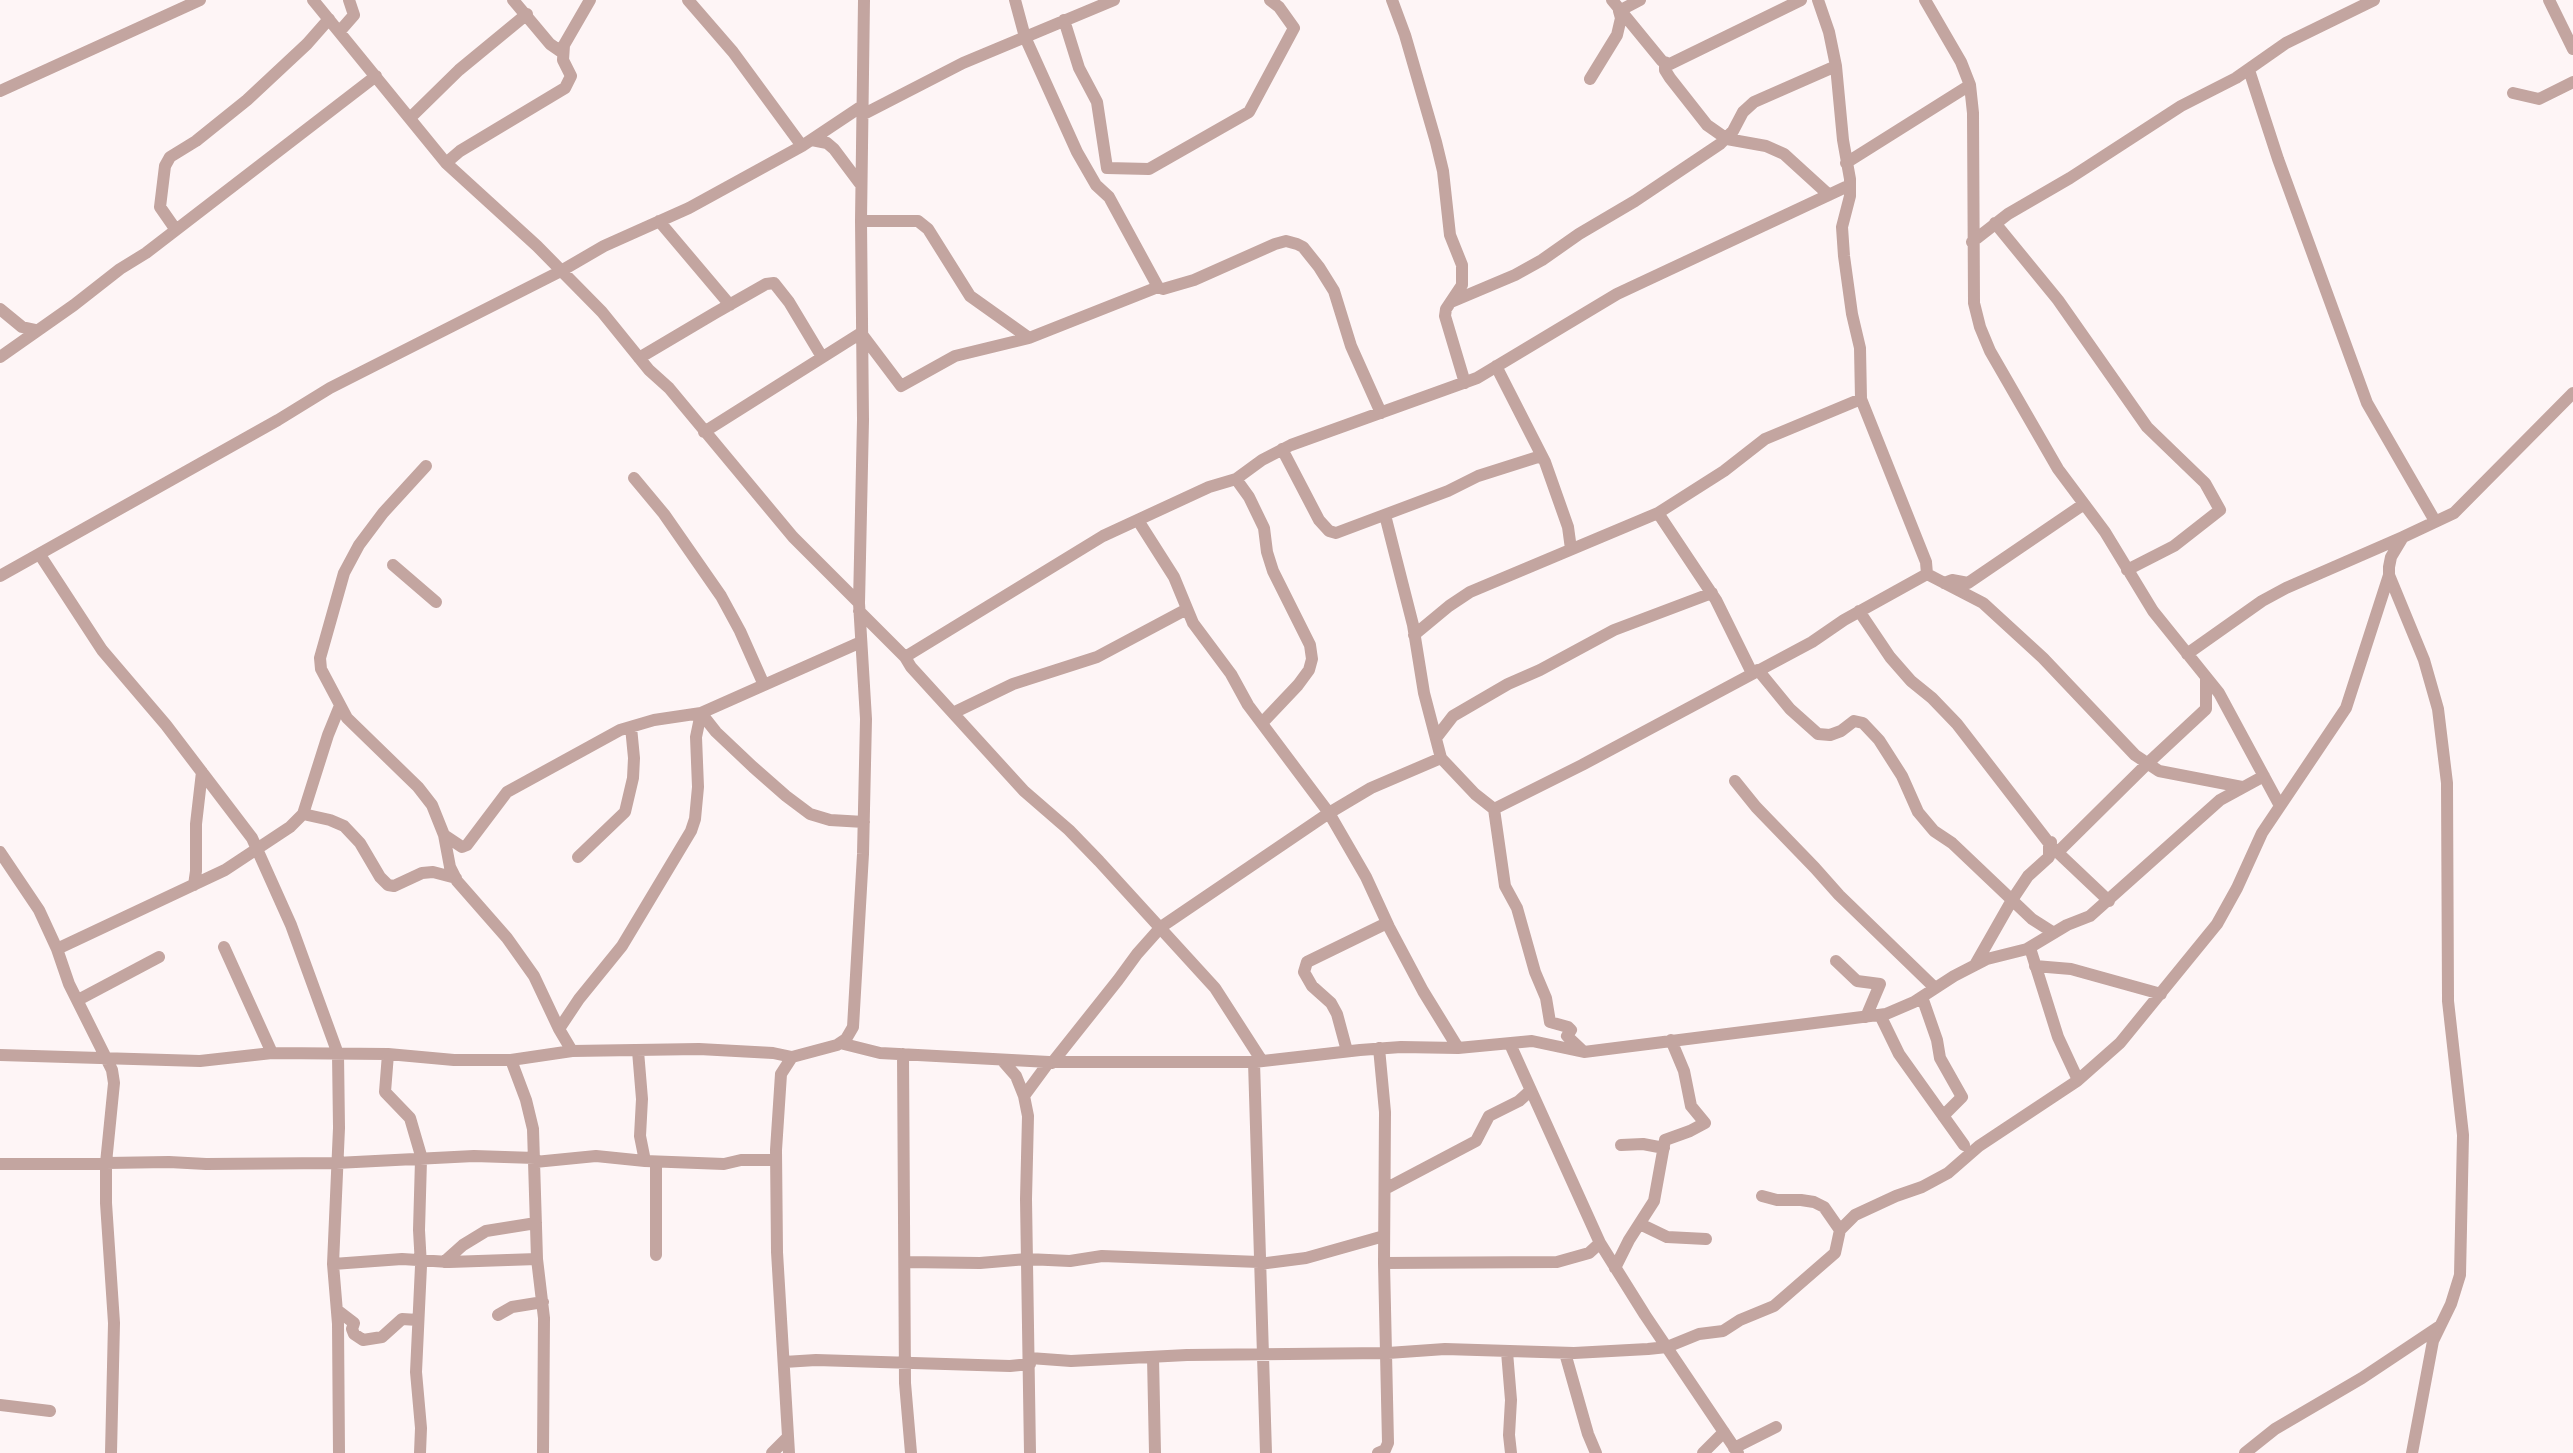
<!DOCTYPE html>
<style>
body{margin:0}
canvas{display:block;background:#fef5f6}
</style>
<canvas width="2573" height="1453"></canvas>
<script>
const c = document.querySelector('canvas').getContext('2d');
c.lineJoin = 'round';
const shape = rows => new Path2D(rows.map(r => 'M' + r).join(''));
function strokePath(path, color, width, dash) { c.strokeStyle = color; c.lineWidth = width; c.lineCap = dash ? 'butt' : 'round'; c.setLineDash(dash || []); c.stroke(path); }
strokePath(shape([
 [313,0,446,163,537,246,602,312,649,370,669,388,793,537,859,603],
 [513,0,550,44,563,53],
 [688,0,733,52,802,146],
 [1015,0,1025,37,1077,152,1096,185,1109,197,1158,287,1163,289,1194,280,1275,244,1286,241,1297,244,1303,247,1319,267,1334,291,1351,346,1381,413],
 [1392,0,1405,35,1436,142,1443,171,1450,235,1462,265,1462,285,1446,309,1445,316,1465,383],
 [1612,0,1662,61,1670,64,1801,0],
 [1925,0,1961,62,1970,85,1973,113,1974,303,1980,327,1990,351,2058,469,2105,532,2153,611,2219,693,2280,806],
 [2549,0,2573,49],
 [1064,20,1079,68,1097,102,1107,168,1149,169,1249,112,1294,28,1279,7,1270,0],
 [340,31,354,15,349,0],
 [1665,63,1665,70,1670,78,1707,125,1727,139,1766,146,1784,154,1829,195],
 [2249,70,2278,159,2367,403,2435,521],
 [1590,79,1617,35,1621,18,1619,11,1640,0],
 [0,91,200,0],
 [2513,93,2539,99,2573,82],
 [862,115,963,63,1114,0],
 [410,118,459,70,527,14],
 [812,140,827,143,834,149,861,185],
 [446,163,460,151,565,88,571,76,563,60,564,45,590,0],
 [1846,163,1970,85],
 [659,221,730,305],
 [861,221,918,221,928,229,970,296,1029,338,1158,287],
 [1995,223,2058,300,2147,427,2205,483,2220,510,2174,546,2127,570],
 [176,230,160,207,165,166,170,157,196,141,247,100,307,44,329,19],
 [1972,242,2008,214,2070,178,2181,106,2236,78,2286,43,2374,0],
 [1451,302,1515,275,1542,260,1579,234,1635,201,1720,144,1733,131,1743,112,1754,102,1836,66],
 [0,309,22,327,36,330],
 [0,357,74,305,120,269,146,253,376,76],
 [639,358,715,313,766,284,774,283,789,302,822,357],
 [1496,366,1545,462,1568,527,1571,549],
 [704,432,861,333,901,386,955,356,1029,338],
 [1282,449,1319,520,1329,531,1336,533,1448,491,1478,476,1541,456],
 [426,466,383,513,359,545,344,573,320,658,321,669,347,718,418,787,432,805,444,835,450,867,457,881,507,938,534,976,559,1029,572,1051],
 [634,478,664,514,721,596,740,631,764,685],
 [1236,479,1249,497,1264,528,1267,552,1273,571,1310,645,1312,659,1309,670,1298,685,1262,723],
 [1658,513,1716,600,1752,673],
 [1385,515,1413,625,1424,693,1441,758,1475,794,1494,809,1582,765,1812,642,1844,620,1927,574,1926,562,1861,399,1860,348,1852,314,1844,256,1842,227,1850,196,1850,179,1843,140,1836,66,1829,32,1818,0],
 [1139,522,1174,577,1193,623,1231,674,1248,705,1329,813,1366,877,1389,927,1423,991,1458,1048],
 [40,555,102,650,166,725,252,838,291,925,338,1054,339,1128,333,1264,338,1324,339,1453],
 [393,565,436,602],
 [1927,574,1983,603,2043,658,2135,755,2159,771,2242,787],
 [0,576,278,420,330,388,561,271,604,246,689,208,802,146,862,106],
 [1944,583,1952,580,1968,583,2084,504],
 [859,611,905,657,911,667,1024,791,1069,830,1099,861,1215,988,1262,1061],
 [1859,611,1890,657,1911,681,1932,698,1957,724,2052,847,2109,901],
 [1414,635,1449,606,1470,592,1658,513,1724,471,1765,439,1861,399],
 [2187,654,2262,601,2286,588,2403,537],
 [905,657,1103,536,1209,487,1236,479,1262,460,1291,445,1477,378,1617,294,1850,185],
 [1758,670,1790,709,1818,734,1830,735,1841,731,1854,721,1863,723,1879,740,1902,776,1918,812,1934,831,1952,843,2032,919,2054,933],
 [701,713,716,732,753,767,786,796,810,814,830,820,864,822],
 [953,713,1013,684,1097,657,1187,609],
 [1436,738,1453,716,1508,684,1540,670,1614,630,1712,593],
 [1735,781,1756,807,1815,868,1839,895,1935,988],
 [1494,809,1505,886,1517,908,1535,972,1546,998,1550,1022,1568,1027,1571,1030,1567,1036,1584,1052],
 [303,814,330,820,344,826,360,843,380,877,388,885,394,886,422,873,433,872,456,878],
 [444,835,462,847,467,845,507,792,620,730,654,720,701,713,861,642],
 [0,852,39,910,57,949,69,984,112,1070,114,1083,106,1163,106,1203,114,1323,111,1453],
 [2058,852,2148,763,2206,709,2206,677],
 [578,857,625,812,633,778,634,758,631,727],
 [194,885,196,871,196,824,202,772],
 [224,947,272,1053],
 [2030,948,2058,1037,2078,1080],
 [57,949,225,870,290,827,303,814,328,735,339,708],
 [1836,961,1857,981,1880,984,1866,1017],
 [1975,965,2012,900,2028,876,2049,857,2049,843,2051,842],
 [2035,966,2071,969,2161,994],
 [1922,997,1937,1040,1940,1058,1962,1097,1943,1116],
 [78,1000,159,957],
 [1880,1015,1899,1054,1964,1145],
 [559,1029,579,999,622,946,691,831,695,819,698,787,696,737,701,713],
 [840,1043,880,1053,1049,1062,1254,1062,1360,1050,1401,1047,1458,1048,1532,1041,1584,1052,1886,1014,1914,1002,1954,976,1987,959,2027,949,2067,925,2090,916,2220,800,2264,776],
 [1510,1044,1600,1243,1645,1315,1738,1453],
 [638,1051,642,1099,640,1136,645,1161],
 [1347,1051,1337,1014,1331,1003,1312,986,1304,972,1307,962,1387,923],
 [388,1054,385,1092,410,1118,422,1159],
 [903,1054,905,1383,911,1453],
 [0,1055,200,1061,272,1053,388,1054,454,1060,511,1060,572,1051,699,1049,773,1053,792,1057],
 [511,1060,526,1100,533,1129,537,1259,544,1318,543,1453],
 [1002,1060,1016,1076,1024,1096,1028,1116,1026,1199,1030,1453],
 [1254,1062,1266,1453],
 [1052,1063,1118,980,1137,954,1161,927,1329,813,1371,788,1441,758],
 [1024,1096,1049,1062],
 [1621,1145,1643,1144,1664,1148],
 [535,1162,596,1156,645,1161,724,1164,741,1160,776,1160],
 [106,1163,169,1162,206,1164,336,1163,474,1156,535,1158],
 [0,1164,107,1164],
 [1385,1189,1476,1141,1489,1116,1519,1101,1530,1091],
 [1762,1196,1777,1200,1801,1200,1814,1202,1824,1207,1840,1230],
 [1640,1224,1667,1237,1706,1239],
 [656,1255,656,1167],
 [444,1262,463,1245,486,1231,536,1223],
 [906,1262,980,1263,1027,1259,1070,1261,1102,1256,1259,1262],
 [1384,1263,1557,1262,1589,1253,1600,1243],
 [333,1264,402,1259,449,1262,537,1259],
 [1259,1264,1306,1258,1384,1236],
 [1615,1268,1629,1240,1654,1201,1665,1140,1690,1131,1705,1123,1691,1106,1684,1071,1671,1040],
 [337,1310,354,1323,352,1329,354,1334,363,1340,382,1337,402,1319,418,1320],
 [498,1315,512,1307,543,1302],
 [1507,1352,1511,1400,1509,1435,1511,1453],
 [1565,1353,1588,1434,1596,1453],
 [1153,1357,1155,1453],
 [1030,1358,1071,1361,1187,1355,1388,1353,1445,1349,1574,1353,1648,1349,1667,1347,1699,1334,1723,1331,1740,1320,1774,1306,1835,1253,1840,1230,1855,1215,1896,1196,1922,1187,1948,1173,1979,1146,2077,1081,2120,1043,2217,924,2237,888,2262,833,2346,708,2389,575],
 [784,1362,816,1360,1010,1366,1030,1364],
 [0,1405,50,1411],
 [1734,1448,1776,1427],
 [420,1453,421,1428,416,1372,421,1266,419,1230,421,1160],
 [772,1453,788,1437],
 [789,1453,777,1252,776,1150,781,1074,792,1057,837,1045,846,1039,853,1027,863,854,866,719,859,603,863,420,861,221,864,0],
 [1378,1453,1385,1450,1388,1443,1384,1263,1385,1112,1379,1048],
 [1703,1453,1724,1432],
 [2245,1453,2275,1429,2362,1378,2440,1326],
 [2412,1453,2433,1341,2451,1304,2460,1275,2463,1135,2448,1001,2447,783,2438,709,2424,660,2389,575,2389,567,2391,557,2403,537,2454,513,2573,393]
]), '#c3a5a0', 12);
</script>
